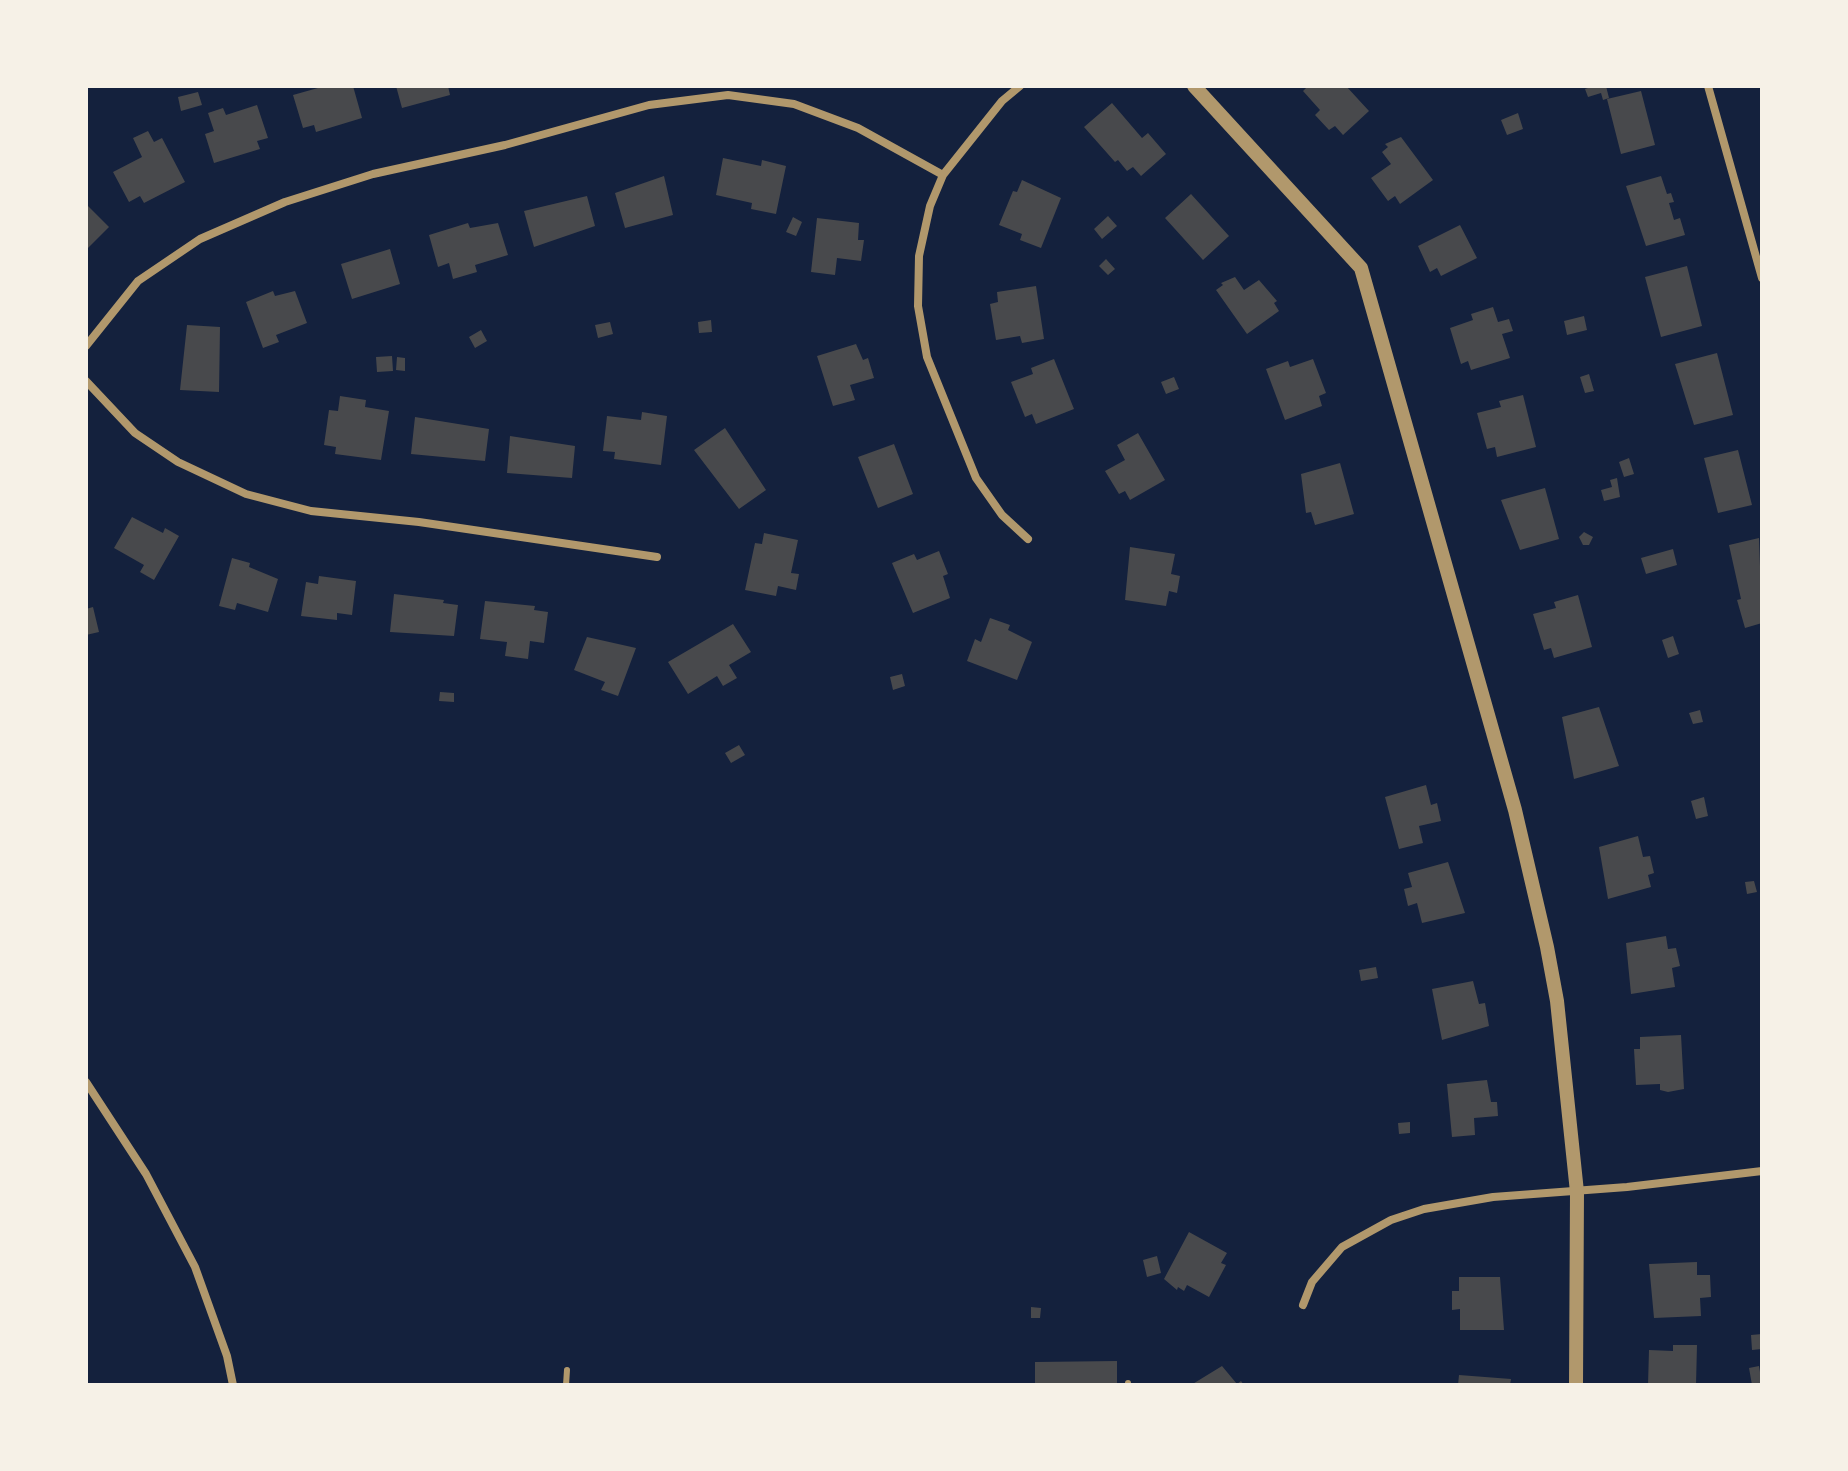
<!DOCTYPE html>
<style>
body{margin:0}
#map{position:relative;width:1848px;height:1471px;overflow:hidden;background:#14213d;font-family:"DM Sans",sans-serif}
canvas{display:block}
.frame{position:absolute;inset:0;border:88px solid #f6f1e7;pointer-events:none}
</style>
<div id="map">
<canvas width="1848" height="1471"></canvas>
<div class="frame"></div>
</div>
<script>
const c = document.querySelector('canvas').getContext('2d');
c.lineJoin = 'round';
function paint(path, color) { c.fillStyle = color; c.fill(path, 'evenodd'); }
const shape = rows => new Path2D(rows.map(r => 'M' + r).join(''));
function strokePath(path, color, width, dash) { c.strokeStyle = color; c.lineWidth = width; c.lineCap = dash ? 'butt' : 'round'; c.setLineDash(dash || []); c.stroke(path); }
paint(shape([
 [325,86,353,86,362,118,316,132,314,125,303,128,293,95],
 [396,86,448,86,450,95,402,108],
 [1308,86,1346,86,1369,111,1343,135,1335,126,1329,130,1315,115,1320,110,1303,91],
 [1594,86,1606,86,1609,98,1603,100,1601,93,1588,97,1585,89],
 [1641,91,1655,145,1621,154,1607,99],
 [198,92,202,105,181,111,178,97],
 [1112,103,1142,138,1148,133,1166,154,1141,176,1133,167,1127,171,1118,160,1115,162,1084,127],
 [257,105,268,138,257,141,260,149,214,163,205,134,214,131,208,113,223,108,226,115],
 [1518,113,1523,129,1507,135,1501,120],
 [148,131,154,142,162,138,185,182,144,203,140,196,129,202,113,172,142,157,133,138],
 [1401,137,1433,180,1400,204,1395,196,1388,201,1371,178,1391,164,1382,152,1388,147,1385,144],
 [723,158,761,166,762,160,786,166,776,214,751,209,752,203,716,195],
 [664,176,673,215,625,228,615,193],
 [1661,176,1667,194,1671,193,1674,202,1669,203,1674,220,1680,218,1685,235,1646,246,1626,186],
 [1022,180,1061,198,1041,248,1020,240,1022,234,999,225,1013,191,1017,192],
 [1191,194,1229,236,1203,260,1165,218],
 [587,196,595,226,534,247,524,211],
 [86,204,109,227,86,250],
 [1108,216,1117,226,1102,239,1094,229],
 [793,217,802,222,796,236,786,232],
 [817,218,859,223,858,240,864,240,861,261,837,258,835,275,811,272],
 [468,223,470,228,498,223,508,255,475,265,477,272,453,279,449,263,438,267,429,235],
 [1460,225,1477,258,1441,276,1437,268,1430,272,1418,246],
 [390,249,400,284,352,299,341,264],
 [1106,259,1115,269,1108,275,1099,266],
 [1687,266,1702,326,1661,337,1645,277],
 [1235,277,1244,290,1259,280,1277,301,1274,303,1279,311,1247,334,1216,290,1223,285,1221,283],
 [1036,286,1044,339,1022,343,1020,336,996,340,990,304,998,302,997,292],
 [273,291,275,296,295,291,307,323,276,335,279,342,263,348,246,302],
 [1493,307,1498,322,1509,319,1513,331,1502,334,1510,358,1471,370,1468,361,1461,364,1450,328,1473,320,1471,314],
 [1584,316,1587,330,1567,335,1564,321],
 [711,320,712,332,699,333,698,322],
 [610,322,613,334,598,338,595,325],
 [187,325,220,327,219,392,180,390],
 [481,330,487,341,475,348,469,337],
 [856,344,863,360,868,358,874,378,850,385,855,400,833,406,817,356],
 [1717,353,1733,415,1694,425,1675,364],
 [392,356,393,371,377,372,376,357],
 [397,357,405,358,405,371,396,370],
 [1054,359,1074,409,1036,424,1032,414,1025,417,1011,382,1033,374,1031,368],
 [1313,359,1326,393,1319,396,1322,406,1285,420,1266,369,1288,361,1290,367],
 [1589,374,1594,391,1585,393,1580,377],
 [1174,377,1179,389,1166,394,1161,382],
 [1523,395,1536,447,1497,457,1495,447,1487,449,1477,413,1501,407,1499,401],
 [340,396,366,400,365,407,389,411,381,460,335,454,336,447,324,445,329,410,338,411],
 [642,412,667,416,661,465,614,459,615,452,603,451,607,416,641,420],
 [415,417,489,429,485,461,411,454],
 [725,428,766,490,739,509,694,450],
 [1138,433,1165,480,1130,500,1125,491,1119,494,1105,471,1125,460,1117,445],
 [510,436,575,446,572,478,507,473],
 [894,444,913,494,878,508,858,457],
 [1738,450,1752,505,1718,513,1704,458],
 [1629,458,1634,474,1624,477,1619,462],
 [1340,463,1354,514,1315,525,1311,512,1306,513,1301,474],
 [1617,478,1620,497,1604,501,1601,490,1612,487,1610,480],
 [1545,488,1559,539,1520,550,1501,500],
 [132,517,163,533,165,528,179,536,154,580,140,572,144,565,114,548],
 [1584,532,1593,537,1589,545,1583,545,1579,537],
 [764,533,798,540,791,573,799,574,796,590,778,586,776,596,745,590,755,543,762,544],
 [1759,538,1762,623,1745,628,1737,600,1741,599,1729,545],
 [1130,547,1175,554,1171,574,1180,576,1177,593,1169,591,1166,606,1125,600],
 [1673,549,1677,565,1646,574,1641,558],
 [939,551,948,574,943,576,950,598,913,613,892,563,914,554,917,560],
 [232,558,250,563,249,567,278,579,268,612,237,603,235,610,219,606],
 [319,576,356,581,352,615,337,613,337,620,301,616,306,582,318,584],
 [394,594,444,600,443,603,458,605,454,636,390,632],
 [1578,595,1592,647,1554,658,1551,648,1544,650,1533,614,1556,608,1554,602],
 [485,601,535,606,534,610,548,612,544,643,530,641,528,659,505,656,507,642,480,639],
 [93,607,99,632,86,635,86,609],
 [990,618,1010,625,1008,630,1032,642,1017,680,967,661,975,639,981,642],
 [733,624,751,652,729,665,737,678,723,686,717,676,688,694,668,662],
 [1673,636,1679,654,1668,658,1662,640],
 [587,637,636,648,618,696,601,690,605,682,574,670],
 [902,674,905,686,893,690,890,677],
 [440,692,454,693,454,702,439,701],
 [1599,707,1619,766,1574,779,1562,717],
 [1700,710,1703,722,1693,724,1689,713],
 [739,745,745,755,731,763,725,753],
 [1426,785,1431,805,1437,803,1441,821,1419,826,1423,843,1399,849,1385,797],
 [1704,797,1708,816,1696,819,1691,801],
 [1638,836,1643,857,1650,856,1654,873,1648,875,1651,887,1608,899,1599,847],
 [1448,862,1465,913,1422,923,1417,903,1408,906,1404,889,1412,887,1408,873],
 [1754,881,1757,892,1747,894,1745,882],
 [1666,936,1668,949,1676,948,1680,966,1672,968,1675,987,1631,994,1626,943],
 [1376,967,1378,978,1361,981,1359,970],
 [1473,981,1479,1004,1485,1003,1489,1026,1442,1040,1432,989],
 [1681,1035,1684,1089,1668,1092,1660,1090,1660,1084,1636,1085,1634,1049,1640,1049,1640,1037],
 [1487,1080,1491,1102,1497,1102,1498,1116,1474,1118,1475,1135,1452,1137,1447,1084],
 [1410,1122,1410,1133,1399,1134,1398,1123],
 [1189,1232,1227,1253,1221,1263,1226,1265,1209,1297,1187,1285,1184,1291,1178,1287,1177,1290,1164,1279],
 [1157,1256,1161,1273,1147,1277,1143,1260],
 [1697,1262,1697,1275,1710,1275,1711,1297,1700,1298,1701,1316,1654,1318,1649,1264],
 [1459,1277,1500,1277,1504,1330,1460,1330,1460,1309,1452,1310,1452,1291,1459,1291],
 [1031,1307,1041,1308,1040,1318,1031,1318],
 [1762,1334,1762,1349,1752,1350,1751,1335],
 [1673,1345,1697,1345,1696,1385,1648,1385,1649,1350,1673,1351],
 [1117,1361,1117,1385,1035,1385,1035,1362],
 [1222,1366,1237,1384,1241,1381,1244,1385,1191,1385],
 [1759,1366,1762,1384,1752,1385,1749,1368],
 [1459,1375,1511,1379,1510,1385,1458,1385]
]), '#48494c');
strokePath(shape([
 [1128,1383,1128,1385],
 [566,1385,567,1370]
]), '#b1986c', 6);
strokePath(shape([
 [1020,86,1002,101,943,175,930,206,919,256,918,306,927,357,976,478,1002,515,1028,539],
 [1708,86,1762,278],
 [86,346,138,281,200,239,285,202,373,174,505,145,649,105,728,95,794,104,858,128,943,175],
 [86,381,135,433,178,462,246,494,311,511,419,522,657,557],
 [86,1082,146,1174,195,1267,227,1356,233,1385],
 [1303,1305,1312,1282,1342,1247,1391,1220,1424,1209,1493,1197,1627,1187,1762,1171]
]), '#b1986c', 8);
strokePath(shape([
 [1194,86,1361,268,1515,810,1547,947,1557,1001,1577,1192,1576,1385]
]), '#b1986c', 14);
</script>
